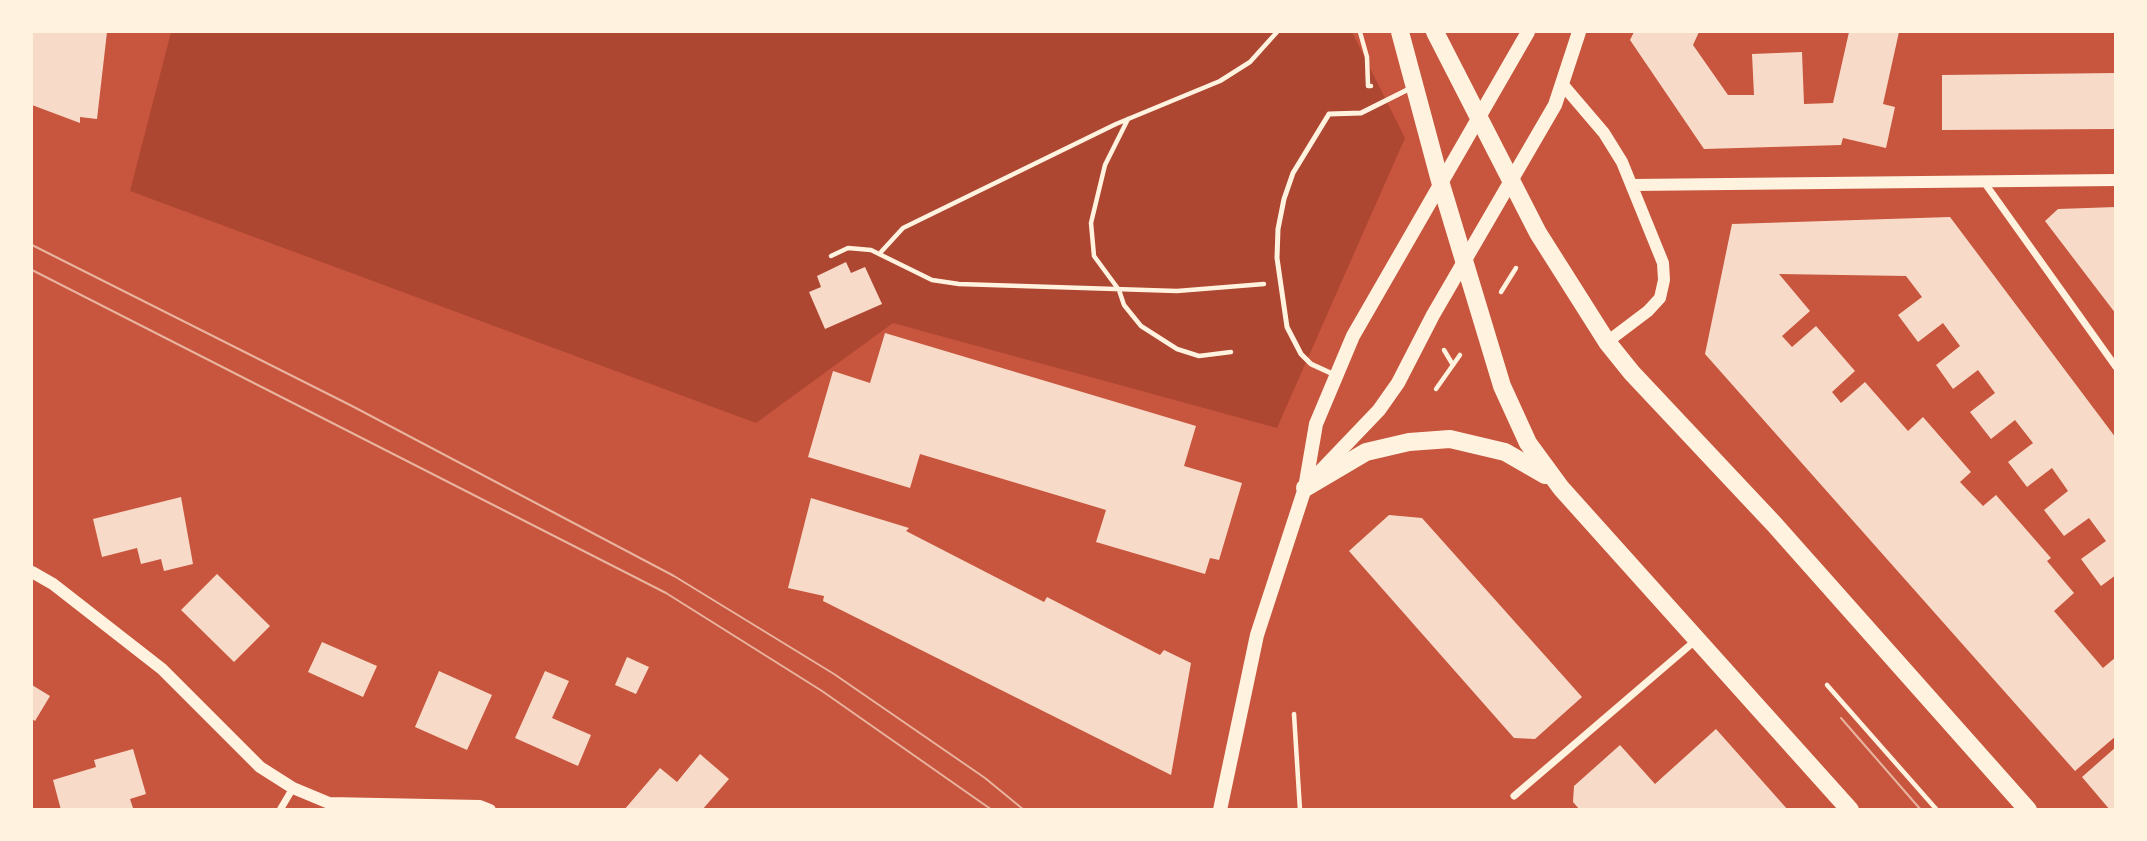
<!DOCTYPE html>
<style>
body{margin:0}
#map{position:relative;width:2147px;height:841px;overflow:hidden;background:#c8553d;font-family:"Noto Sans",sans-serif}
canvas{display:block}
.frame{position:absolute;inset:0;border:33px solid #fff3e0;pointer-events:none}
</style>
<div id="map">
<canvas width="2147" height="841"></canvas>
<div class="frame"></div>
</div>
<script>
const c = document.querySelector('canvas').getContext('2d');
c.lineJoin = 'round';
function paint(path, color) { c.fillStyle = color; c.fill(path, 'evenodd'); }
const shape = rows => new Path2D(rows.map(r => 'M' + r).join(''));
function strokePath(path, color, width, dash) { c.strokeStyle = color; c.lineWidth = width; c.lineCap = dash ? 'butt' : 'round'; c.setLineDash(dash || []); c.stroke(path); }
paint(shape([
 [171,32,1352,32,1405,138,1277,428,893,323,756,423,130,191]
]), '#ae4732');
paint(shape([
 [32,32,107,32,97,119,80,117,80,123,32,105],
 [1634,32,1699,32,1693,45,1728,95,1754,95,1752,54,1802,52,1804,104,1833,103,1849,32,1899,32,1883,104,1895,107,1886,148,1843,138,1841,145,1704,149,1630,40],
 [2116,73,2116,129,1942,130,1942,75],
 [2116,207,2116,314,2045,221,2058,209],
 [1950,217,2116,438,2116,575,2101,586,2081,559,2106,541,2089,518,2064,536,2044,510,2068,491,2052,468,2027,487,2008,462,2033,443,2015,420,1991,439,1970,412,1995,393,1978,370,1953,389,1936,365,1960,346,1943,323,1918,342,1898,315,1922,297,1906,276,1779,274,1810,311,1782,336,1792,347,1816,326,1855,371,1832,392,1841,403,1865,382,1908,431,1923,417,1971,472,1960,482,1983,506,1996,495,2051,558,2047,561,2074,593,2054,611,2103,668,2116,657,2116,736,2075,771,1705,354,1732,224],
 [846,262,851,273,865,267,882,304,825,329,809,292,821,287,817,276],
 [885,333,1196,426,1184,466,1242,483,1219,560,1210,558,1205,574,1096,542,1106,510,920,454,910,488,808,457,833,371,870,383],
 [181,497,193,564,164,571,161,559,141,564,137,548,102,557,93,519],
 [811,498,909,528,906,531,1044,602,1047,597,1160,655,1164,650,1191,663,1171,775,823,601,824,596,788,588],
 [1389,515,1422,518,1582,697,1535,739,1514,738,1349,551],
 [217,574,270,626,234,662,181,610],
 [322,642,377,666,363,697,308,672],
 [627,657,649,667,636,694,615,685],
 [439,671,492,695,467,750,415,727],
 [545,671,569,681,552,718,591,735,578,766,515,738],
 [32,685,50,696,35,721,32,719],
 [1716,729,1788,810,1580,810,1573,802,1574,786,1620,745,1655,784],
 [2116,747,2116,810,2110,810,2082,777],
 [133,749,146,794,130,799,133,808,61,810,53,780,96,767,94,760],
 [700,754,729,779,702,810,624,810,660,768,677,782]
]), '#f7dbc8');
strokePath(shape([
 [1360,32,1367,57,1368,86,1371,86],
 [1128,119,1105,165,1091,223,1094,256,1119,290,1124,305,1141,326,1177,349,1199,356,1231,352],
 [881,252,903,228,1116,124,1220,81,1250,62,1277,32],
 [831,256,848,248,871,250,932,280,959,284,1177,291,1264,284],
 [1501,292,1516,268],
 [1444,350,1453,365],
 [1436,389,1460,355],
 [1827,685,1937,810],
 [1294,714,1300,810]
]), '#fff3e0', 4.5);
strokePath(shape([
 [1335,375,1311,364,1301,354,1287,327,1277,258,1278,229,1284,199,1293,173,1329,114,1361,113,1411,88]
]), '#fff3e0', 5);
strokePath(shape([
 [1984,182,2116,367],
 [1514,796,1696,640],
 [280,810,293,788]
]), '#fff3e0', 7);
strokePath(shape([
 [1563,85,1604,133,1622,162,1663,263,1664,280,1660,298,1648,311,1607,342],
 [1632,185,2116,180],
 [32,572,53,584,162,669,260,767,293,788,329,803,480,806,490,810]
]), '#fff3e0', 12);
strokePath(shape([
 [1313,479,1379,410,1398,383,1433,315,1555,105,1579,32],
 [1220,810,1257,635,1305,488,1316,424,1353,336,1528,32]
]), '#fff3e0', 14);
strokePath(shape([
 [1400,32,1440,181,1502,386,1528,443,1561,488,1850,810],
 [1435,32,1538,233,1607,342,1632,373,1774,524,2028,810],
 [1305,488,1366,452,1409,442,1450,439,1505,452,1545,475]
]), '#fff3e0', 18);
strokePath(shape([
 [32,245,352,406,674,576,834,674,985,778,1024,810],
 [32,270,666,593,822,691,992,810],
 [1841,718,1921,810]
]), '#e9b49f', 2);
</script>
